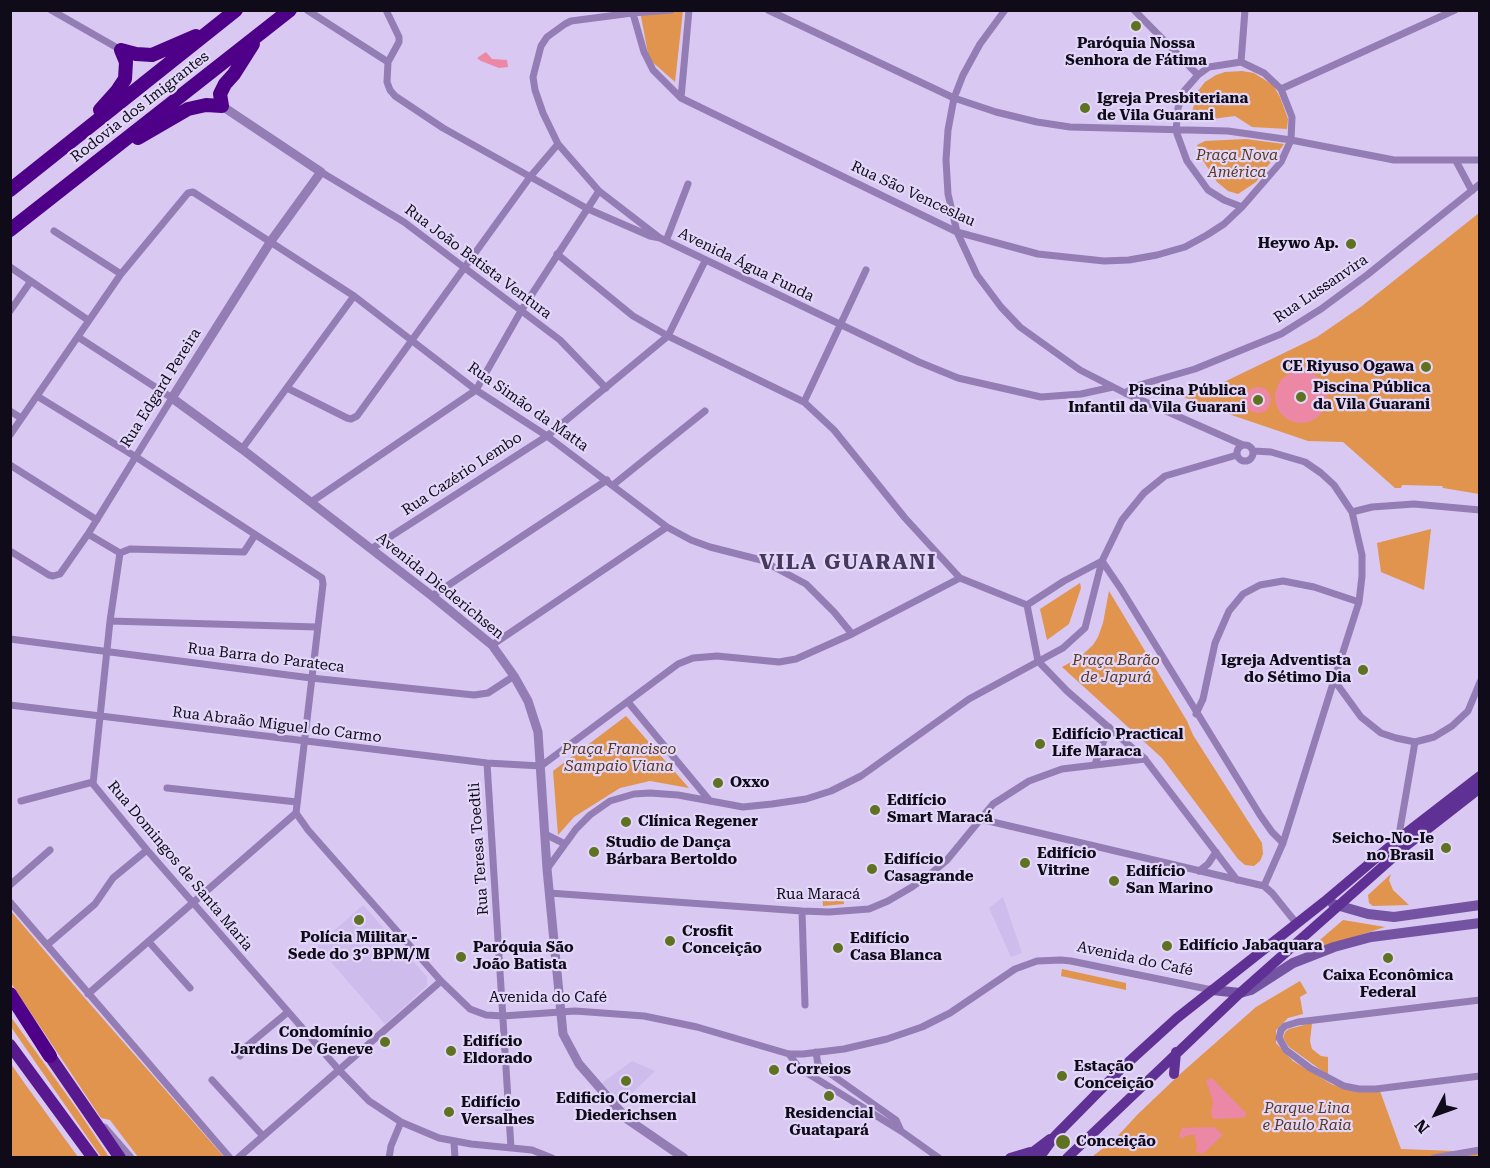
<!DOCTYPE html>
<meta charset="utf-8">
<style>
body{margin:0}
#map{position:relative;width:1490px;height:1168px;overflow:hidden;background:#d8c8f2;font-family:"Roboto Serif",serif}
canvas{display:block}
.frame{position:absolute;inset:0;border:12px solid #100b19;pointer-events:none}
.north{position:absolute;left:1406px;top:1084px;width:60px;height:60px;-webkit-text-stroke:4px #e3d7f9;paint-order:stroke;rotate:229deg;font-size:16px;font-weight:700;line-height:24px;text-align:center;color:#100b19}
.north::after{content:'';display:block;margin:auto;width:21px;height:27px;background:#100b19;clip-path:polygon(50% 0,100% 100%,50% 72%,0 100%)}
</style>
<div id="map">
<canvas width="1490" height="1168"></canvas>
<div class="frame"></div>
<div class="north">N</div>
</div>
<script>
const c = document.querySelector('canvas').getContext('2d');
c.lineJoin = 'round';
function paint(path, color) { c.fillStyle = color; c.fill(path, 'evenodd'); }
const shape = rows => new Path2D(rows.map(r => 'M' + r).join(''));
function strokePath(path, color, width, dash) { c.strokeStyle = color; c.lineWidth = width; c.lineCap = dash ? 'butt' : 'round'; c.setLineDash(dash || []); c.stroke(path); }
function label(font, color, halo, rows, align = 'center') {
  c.font = font + ' "Roboto Serif",serif'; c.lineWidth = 4.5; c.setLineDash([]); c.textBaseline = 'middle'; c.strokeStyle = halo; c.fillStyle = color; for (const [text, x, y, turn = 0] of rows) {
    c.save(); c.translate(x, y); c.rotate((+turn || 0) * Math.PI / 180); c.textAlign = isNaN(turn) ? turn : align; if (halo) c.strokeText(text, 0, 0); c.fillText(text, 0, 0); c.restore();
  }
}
paint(shape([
 [1003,897,1022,953,1011,957,989,908],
 [363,905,427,977,427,986,385,1024,317,946],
 [632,1061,655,1071,622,1103,602,1083]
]), '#cebced');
paint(shape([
 [640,11,683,11,675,82,649,59],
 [1242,71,1254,73,1273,85,1280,97,1288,119,1287,129,1252,127,1235,116,1189,122,1198,91,1205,82,1216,75,1225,72],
 [1246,139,1284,144,1256,182,1238,194,1228,191,1217,182,1202,159,1197,145,1205,141],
 [1479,213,1479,494,1443,488,1442,486,1402,485,1401,488,1395,488,1343,442,1308,441,1205,406,1179,395,1224,382,1317,337,1362,306],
 [1431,529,1424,590,1381,572,1377,543],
 [1080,583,1081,588,1069,624,1047,640,1040,609],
 [1109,591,1187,721,1193,735,1262,843,1263,854,1260,861,1254,866,1245,865,1238,859,1162,758,1062,667,1080,657,1093,645,1098,637,1103,623],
 [626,716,689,788,650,781,620,788,574,817,558,835,553,771],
 [1391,874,1389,880,1393,890,1409,905,1373,906,1369,903,1368,895],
 [843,891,844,904,823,906,822,893],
 [10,910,83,996,224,1157,138,1157,110,1120,101,1118,11,983],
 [1343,920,1385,927,1304,953,1321,939],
 [1062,969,1126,983,1126,990,1061,976],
 [1300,981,1307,993,1300,997,1303,1014,1288,1018,1276,1030,1276,1043,1293,1061,1333,1085,1380,1091,1401,1149,1480,1152,1479,1158,1086,1158,1093,1156,1114,1140,1138,1114,1179,1075,1256,1007],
 [11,1017,79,1112,109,1157,101,1157,11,1027],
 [1312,1023,1310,1041,1312,1049,1321,1056,1328,1057,1328,1075,1289,1047,1283,1038,1285,1032,1289,1029],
 [11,1064,25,1084,78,1157,11,1157]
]), '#e0944e');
paint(shape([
 [486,52,492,59,507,60,508,67,499,68,481,61,477,58],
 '1275 397a26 26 0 1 1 52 0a26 26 0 1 1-52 0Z',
 '1245 400a13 13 0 1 1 26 0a13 13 0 1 1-26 0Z',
 [1212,1078,1246,1113,1246,1116,1241,1118,1213,1119,1211,1113,1213,1102,1206,1080],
 [1214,1127,1223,1135,1203,1154,1196,1152,1197,1144,1194,1135,1187,1135,1182,1139,1179,1136,1182,1128]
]), '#ec88a5');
strokePath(shape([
 [51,10,121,50],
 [307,10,388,62],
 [386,10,399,37,399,42,388,62,387,82,390,90,395,96,443,128,588,209,650,236,660,238,919,362,958,378,1041,397,1081,394,1113,387],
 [632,10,644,52,653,70,681,98,689,10],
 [768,10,954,98,996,112,1037,122,1070,127,1228,131,1291,140,1394,160,1480,160],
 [1005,10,980,44,963,75,954,98,948,130,946,160,948,194,957,232,977,275,1001,307,1020,327,1080,370,1125,393,1243,445],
 [1134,10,1198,75],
 [1241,62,1264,73,1281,89,1292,117,1291,140,1281,162,1242,207,1224,200,1208,190,1187,161,1176,131,1178,108,1184,91,1198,75,1209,67,1241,62],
 [1241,62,1245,10],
 [1281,89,1455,10],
 [681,98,957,232,1038,254,1104,261,1129,260,1157,255,1185,247,1207,235,1224,224,1242,207],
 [1456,161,1472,191],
 [321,172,404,222,560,340,606,388],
 [54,231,121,274],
 [660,238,599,191,558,144,543,113,535,90,533,77,541,46,547,37,565,24,571,21,632,13,671,10],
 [666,241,688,184],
 [557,254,633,316,668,336,804,402,834,430,905,518,960,578,1027,605],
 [10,267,88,320],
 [10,311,31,281],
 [287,388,347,418,351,419,357,416,530,177,558,144],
 [1125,393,1136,386,1195,369,1281,334,1321,309,1367,275,1480,184],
 [37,396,136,457,322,578,323,584,296,813,308,830,441,981,470,1009,486,1015,503,1016,575,1011,644,1016,697,1027,789,1054,803,1054,844,1049,887,1039,922,1027,950,1013,1015,969,1037,961,1061,960,1071,961,1212,990],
 [804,402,866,270],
 [10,411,21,418],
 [10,435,121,274,188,193,193,192,354,296,476,390,547,436,667,527,691,540,710,547,761,560,806,584,834,612,852,634],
 '1237 453a8 8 0 1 1 16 0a8 8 0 1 1-16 0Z',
 [242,449,354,296],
 [1254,451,1271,452,1305,462,1321,473,1334,485,1352,512,1362,555,1362,576,1359,602,1334,680,1361,717,1381,733,1396,738,1415,742,1434,737,1452,726,1468,711,1480,682],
 [10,465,97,520],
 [613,485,705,411],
 [311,502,476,390,521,311,599,191],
 [1352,512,1372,507,1414,504,1480,510],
 [88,534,120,553],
 [255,535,244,552,130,549,120,553,110,621,93,784,147,850,339,1070,369,1101,401,1122,439,1138,471,1144,532,1150,552,1158],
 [371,549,547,436,668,336,705,261],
 [10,551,49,575,53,576,60,574,88,534,172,398,78,337],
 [1102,561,1064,581,1027,605,1038,661,1067,691,1145,759,1237,880],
 [1102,561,1121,589,1260,815,1272,832,1283,843],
 [432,596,607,480],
 [110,621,317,627],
 [10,639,311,678,474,695,488,693,514,676],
 [492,645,667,527],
 [628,702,710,801],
 [10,705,487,763,541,766,678,664,693,658,717,656,779,662,796,659,852,634,960,578],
 [1196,714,1203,699,1215,643,1229,611,1243,594,1260,585,1283,581,1314,587,1359,602],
 [487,763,511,1148],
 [1095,764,1109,727],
 [167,788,297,802],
 [21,801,93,782],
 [980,819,1264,886,1272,893,1297,924],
 [545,834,565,844],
 [1402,839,1400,829,1415,742],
 [547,869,576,829,590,815,610,801,634,794,650,793,678,795,743,807,772,804,806,799,831,791,861,776,969,699,1063,648,1085,628,1102,561,1122,520,1144,493,1165,476,1237,455],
 [1199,871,1208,864,1216,852],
 [10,885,50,850],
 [1264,886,1283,843,1334,680],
 [549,893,802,911,829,912,869,909,888,901,912,887,934,871,947,860,993,804,1029,781,1062,769,1145,759],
 [10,902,230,1158],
 [802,911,805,1005],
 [149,942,190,988],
 [47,945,95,904,113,878,147,850],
 [88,994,296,813],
 [1480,1000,1298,1022,1285,1026,1281,1030,1279,1038,1286,1050,1310,1068,1344,1086,1359,1089,1376,1089,1480,1076],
 [816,1052,818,1065,896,1120,901,1131],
 [789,1054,799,1068,901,1131,939,1158],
 [240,1056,247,1046,288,1012],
 [212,1080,263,1136],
 [454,1142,455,1158],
 [238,1158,441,981],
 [389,1158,391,1146,401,1122],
 [1434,1158,1480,1150]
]), '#937db4', 7);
strokePath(shape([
 [222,106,321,172,271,241,172,398,242,449,432,596,492,645,514,676,528,701,538,732,547,869,563,1034,579,1064,627,1119,684,1158],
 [104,1128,130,1158]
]), '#937db4', 9);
strokePath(shape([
 [1333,904,1368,914,1394,917,1480,905],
 [1212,990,1240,993,1251,990,1293,963,1334,947,1371,937,1480,923]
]), '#7553a3', 10);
strokePath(shape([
 [1174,1074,1176,1052],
 [1010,1158,1030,1152],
 [1025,1158,1050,1139],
 [1039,1158,1055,1136,1122,1068,1177,1018,1324,902,1401,837,1480,776],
 [1067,1158,1240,993,1407,845,1480,788]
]), '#603195', 10);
strokePath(shape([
 [10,1045,93,1158],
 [45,1049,120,1158]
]), '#58188e', 12);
strokePath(shape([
 [121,50,136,54,152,55,196,36],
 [100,110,117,91,125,79,126,62,121,50],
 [138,138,188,109,206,105,222,106,220,94,225,84,234,74,253,44],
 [10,190,236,10],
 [10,230,290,10],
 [10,994,50,1056]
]), '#4f0088', 14);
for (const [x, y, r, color] of [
 [1136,26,6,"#5e7221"],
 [1085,108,6,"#5e7221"],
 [1351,244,6,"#5e7221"],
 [1426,367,6,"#5e7221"],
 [1301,397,6,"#5e7221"],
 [1258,400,6,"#5e7221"],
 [1363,670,6,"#5e7221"],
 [1040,744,6,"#5e7221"],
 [718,783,6,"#5e7221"],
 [875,810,6,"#5e7221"],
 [626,822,6,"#5e7221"],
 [1446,848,6,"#5e7221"],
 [594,852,6,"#5e7221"],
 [1025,863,6,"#5e7221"],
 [872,869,6,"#5e7221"],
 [1114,881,6,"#5e7221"],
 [359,920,6,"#5e7221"],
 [670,941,6,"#5e7221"],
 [1167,946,6,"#5e7221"],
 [838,948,6,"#5e7221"],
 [461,957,6,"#5e7221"],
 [1388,958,6,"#5e7221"],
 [385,1042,6,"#5e7221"],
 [451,1051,6,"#5e7221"],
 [774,1070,6,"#5e7221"],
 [1062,1076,6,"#5e7221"],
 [626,1081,6,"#5e7221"],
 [829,1096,6,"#5e7221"],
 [449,1112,6,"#5e7221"],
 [1063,1142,8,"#5e7221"]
]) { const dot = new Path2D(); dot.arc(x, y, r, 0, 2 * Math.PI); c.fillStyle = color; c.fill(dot); strokePath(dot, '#e3d7f9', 2); }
label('bold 15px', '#100b19', '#e3d7f9', [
 ["Paróquia Nossa",1136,44,"center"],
 ["Senhora de Fátima",1136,61,"center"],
 ["Igreja Presbiteriana",1097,99],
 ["de Vila Guarani",1097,116],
 ["Heywo Ap.",1339,244,"right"],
 ["CE Riyuso Ogawa",1414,367,"right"],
 ["Piscina Pública",1313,388],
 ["da Vila Guarani",1313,405],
 ["Piscina Pública",1246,391,"right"],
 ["Infantil da Vila Guarani",1246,408,"right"],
 ["Igreja Adventista",1351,661,"right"],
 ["do Sétimo Dia",1351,678,"right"],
 ["Edifício Practical",1052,735],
 ["Life Maraca",1052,752],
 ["Oxxo",730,783],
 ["Edifício",887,801],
 ["Smart Maracá",887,818],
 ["Clínica Regener",638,822],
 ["Seicho-No-Ie",1434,839,"right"],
 ["no Brasil",1434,856,"right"],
 ["Studio de Dança",606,843],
 ["Bárbara Bertoldo",606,860],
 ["Edifício",1037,854],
 ["Vitrine",1037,871],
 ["Edifício",884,860],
 ["Casagrande",884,877],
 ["Edifício",1126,872],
 ["San Marino",1126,889],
 ["Crosfit",682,932],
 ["Conceição",682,949],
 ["Polícia Militar -",359,938,"center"],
 ["Sede do 3º BPM/M",359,955,"center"],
 ["Edifício",850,939],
 ["Casa Blanca",850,956],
 ["Edifício Jabaquara",1179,946],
 ["Paróquia São",473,948],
 ["João Batista",473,965],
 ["Caixa Econômica",1388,976,"center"],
 ["Federal",1388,993,"center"],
 ["Condomínio",373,1033,"right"],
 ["Jardins De Geneve",373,1050,"right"],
 ["Edifício",463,1042],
 ["Eldorado",463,1059],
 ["Estação",1074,1067],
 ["Conceição",1074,1084],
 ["Correios",786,1070],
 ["Edificio Comercial",626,1099,"center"],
 ["Diederichsen",626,1116,"center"],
 ["Edifício",461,1103],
 ["Versalhes",461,1120],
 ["Residencial",829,1114,"center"],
 ["Guatapará",829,1131,"center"],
 ["Conceição",1076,1142]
], 'left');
label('15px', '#100b19', '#e3d7f9', [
 ["Rodovia dos Imigrantes",140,107,-38],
 ["Rua São Venceslau",913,194,25],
 ["Rua João Batista Ventura",478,262,37],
 ["Avenida Água Funda",746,265,26],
 ["Rua Lussanvira",1321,289,-34],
 ["Rua Edgard Pereira",161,388,-58],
 ["Rua Simão da Matta",528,407,35],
 ["Rua Cazério Lembo",462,474,-33],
 ["Avenida Diederichsen",440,586,39],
 ["Rua Barra do Parateca",266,658,7],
 ["Rua Abraão Miguel do Carmo",277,725,7],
 ["Rua Teresa Toedtli",479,849,-94],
 ["Rua Domingos de Santa Maria",180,866,50],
 ["Rua Maracá",818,895],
 ["Avenida do Café",1135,959,12],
 ["Avenida do Café",548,998]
]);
label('italic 15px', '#5a3a1d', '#e3d7f9', [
 ["Praça Nova",1237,156],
 ["América",1237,173],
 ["Praça Barão",1116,661],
 ["de Japurá",1116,678],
 ["Praça Francisco",619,750],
 ["Sampaio Viana",619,767],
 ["Parque Lina",1307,1109],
 ["e Paulo Raia",1307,1126]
]);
c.letterSpacing = '1.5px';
label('bold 21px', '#46395b', '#e3d7f9', [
 ["VILA GUARANI",848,563]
]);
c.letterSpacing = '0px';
</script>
